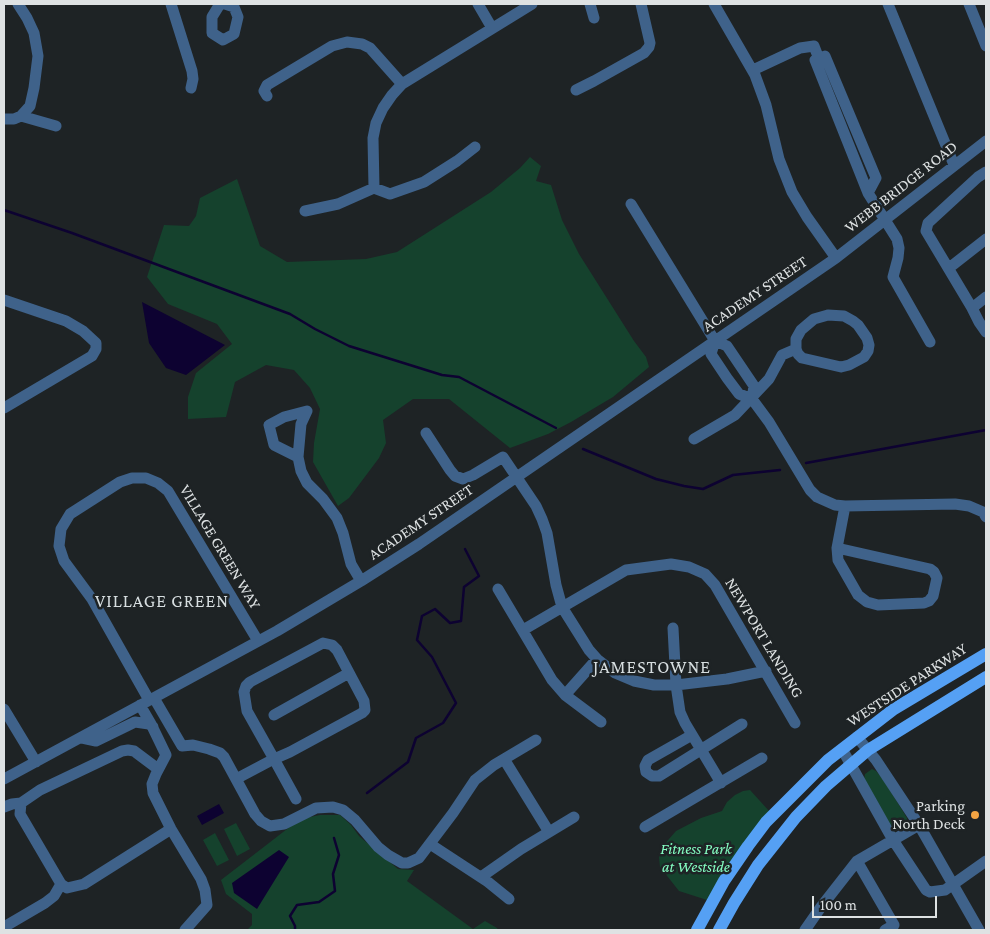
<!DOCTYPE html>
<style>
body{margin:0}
#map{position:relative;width:990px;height:934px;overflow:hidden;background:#1e2325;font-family:"Crimson Pro",serif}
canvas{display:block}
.frame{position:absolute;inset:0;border:5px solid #dee2e3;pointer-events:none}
.scale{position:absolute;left:812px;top:896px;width:125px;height:22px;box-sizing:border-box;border:2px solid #dee2e3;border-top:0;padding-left:6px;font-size:15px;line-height:18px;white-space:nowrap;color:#dee2e3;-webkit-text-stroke:4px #1e2325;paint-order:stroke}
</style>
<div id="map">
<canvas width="990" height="934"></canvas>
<div class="frame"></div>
<div class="scale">100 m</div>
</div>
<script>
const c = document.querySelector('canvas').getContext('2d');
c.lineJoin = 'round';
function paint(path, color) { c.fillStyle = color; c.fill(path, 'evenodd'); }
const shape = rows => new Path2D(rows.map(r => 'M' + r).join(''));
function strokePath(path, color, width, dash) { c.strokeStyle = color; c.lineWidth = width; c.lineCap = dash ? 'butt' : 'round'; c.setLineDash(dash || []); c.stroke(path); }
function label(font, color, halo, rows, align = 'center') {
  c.font = font + ' "Crimson Pro",serif'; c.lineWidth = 5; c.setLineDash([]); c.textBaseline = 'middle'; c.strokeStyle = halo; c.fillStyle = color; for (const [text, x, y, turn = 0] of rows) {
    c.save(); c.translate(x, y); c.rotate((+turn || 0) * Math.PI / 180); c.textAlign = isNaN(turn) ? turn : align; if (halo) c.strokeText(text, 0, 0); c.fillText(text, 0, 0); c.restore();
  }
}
paint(shape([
 [530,157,541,166,536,181,551,185,562,220,579,254,634,341,646,357,649,367,613,397,571,422,548,434,510,448,449,399,413,399,383,420,386,443,379,458,349,498,338,506,313,462,314,443,320,409,310,388,294,370,266,365,235,382,226,417,188,419,188,397,196,373,232,344,217,324,168,304,147,277,164,225,189,226,196,216,200,198,237,179,260,246,287,262,366,259,397,252,491,192,520,168],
 [872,769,876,771,883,779,907,818,908,823,907,825,896,831,893,832,864,780,865,774],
 [750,790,770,812,707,900,679,891,660,867,659,857,662,847,676,831,701,818,722,811,727,802,735,795,743,791],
 [320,815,340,815,351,825,359,836,398,869,414,870,407,881,473,929,485,921,497,928,498,930,247,930,252,925,252,914,226,894,221,880,300,819],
 [236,823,250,849,237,856,224,829],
 [215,833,229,860,217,866,203,840]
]), '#15422d');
paint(shape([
 [142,302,225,345,186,375,166,368,149,343],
 [219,804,224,813,202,825,197,816],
 [279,850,289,857,257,909,234,893,232,883]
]), '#0d0231');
strokePath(shape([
 [4,210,72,233,290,314,315,329,349,346,442,375,459,377,556,428],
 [583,449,656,479,684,486,703,489,733,475,780,470],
 [806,463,986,430],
 [367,793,408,762,416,738,443,723,456,703,432,657,417,640,422,616,435,609,450,623,461,621,464,587,479,576,465,549],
 [295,930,295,926,290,916,297,905,319,902,335,891,333,874,339,855,334,838]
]), '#0d0231', 2.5);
strokePath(shape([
 [171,4,192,71,193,79,191,88],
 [220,4,212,17,212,33,223,40,234,34,238,17,234,7,225,4],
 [478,4,492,28],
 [590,4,594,18],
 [714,4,755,75,766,105,779,159,792,192,807,217,836,258],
 [888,4,954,165],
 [969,4,986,46],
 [753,70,800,48,814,46,819,59],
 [576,90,594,81,644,53,649,47,650,43,641,4],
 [267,96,264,91,267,85,332,46,347,42,362,44,370,48,402,84],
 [21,116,56,126],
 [4,119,14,119,21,116,30,106,34,88,38,56,34,33,27,18,18,4],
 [986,172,978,177,928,223,926,231,972,308,979,322,986,332],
 [374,188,373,138,376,123,383,108,392,95,402,84,532,4],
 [868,193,876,178,825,56,815,60,868,193,897,239,899,248,898,258,893,277,930,342],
 [631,204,715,341],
 [305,211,338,204,374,188,390,194,424,182,457,161,475,147],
 [949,268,986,239],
 [4,300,66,321,83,331,96,343,96,349,92,356,4,408],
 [972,308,986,297],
 [828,315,844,316,853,321,858,325,867,338,869,345,868,351,864,357,849,365,841,367,802,358,798,354,796,349,796,339,801,330,814,319,828,315],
 [715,341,711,354,727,378,739,394,752,399,769,422,810,490,817,497,835,505,845,506,955,504,969,506,983,512,986,517],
 [715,341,727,346,754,386,752,399],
 [426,433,450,470,455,476,463,479,473,475,503,457,536,506,542,519,547,533,556,585,562,607,589,650,597,659,615,673,634,681,654,685,676,685,727,679,766,671],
 [694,439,735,415,769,379,782,355,796,349],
 [298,457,274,445,269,425,284,417,307,411,301,424,298,457,301,471,307,483,323,499,337,518,343,533,351,564,361,581],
 [837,548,930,569,934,572,937,578,933,596,929,601,924,603,878,605,867,602,858,595,838,560,837,548],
 [837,548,845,506],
 [498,589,552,680,565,695,601,722],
 [673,628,676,685,680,712,685,723,721,783],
 [523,630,626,570,671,564,689,567,705,574,715,585,795,723],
 [565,695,597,659],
 [154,698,182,746,193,745,209,749,220,753,224,757,255,814,261,821,270,826,284,824,316,808,333,807,343,810,355,820,378,847,388,855,402,863,408,863,419,858,453,813,475,780,494,765,536,740],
 [149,700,92,599,64,561,59,546,61,529,70,514,120,482,132,478,146,478,158,483,168,491,258,641],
 [140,705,151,724,166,755,156,774,152,784,153,793,171,829,201,879,205,890,207,905,185,930],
 [4,709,36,762],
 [274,715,349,673],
 [692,735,648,760,645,766,646,772,652,776,659,776,742,724],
 [857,737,876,760,919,825,979,930],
 [82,738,96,741,135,722,149,724,153,727],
 [842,749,893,840,926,890,930,892,945,890,986,861],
 [504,759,549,832],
 [158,769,134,751,128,750,122,751,40,790,21,803,20,814,61,884,67,888,84,884,171,829],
 [4,779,277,631,361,581,419,544,836,258,986,141],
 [236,779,270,761,274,759,290,752,362,713,365,710,364,701,337,650,332,645,323,643,250,682,246,686,244,692,247,711,274,759,296,799],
 [4,807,12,804,21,803],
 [645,827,762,758],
 [430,844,488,882,509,899],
 [857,861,894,925,885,930],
 [481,877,521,849,574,817],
 [4,927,45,903,54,896,61,884],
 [805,930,821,907,857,861,919,825]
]), '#3f628a', 11);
strokePath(shape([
 [697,930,724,881,748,846,766,822,828,760,894,709,986,654],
 [719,930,734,903,758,865,796,817,826,786,868,750,986,677]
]), '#55a0f4', 12);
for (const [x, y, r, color] of [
 [975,815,5,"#f3a443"]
]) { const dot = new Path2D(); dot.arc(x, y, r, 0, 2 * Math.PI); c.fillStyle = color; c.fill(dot); strokePath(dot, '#1e2325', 2); }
label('16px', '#dee2e3', '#1e2325', [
 ["WEBB BRIDGE ROAD",901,187,-38],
 ["ACADEMY STREET",755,294,-34],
 ["ACADEMY STREET",421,522,-34],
 ["VILLAGE GREEN WAY",220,547,59],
 ["NEWPORT LANDING",764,638,59],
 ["WESTSIDE PARKWAY",907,685,-33]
]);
label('16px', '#dee2e3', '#1e2325', [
 ["Parking",965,806],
 ["North Deck",965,824]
], 'right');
label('italic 16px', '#84fec2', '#1e2325', [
 ["Fitness Park",696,849],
 ["at Westside",696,867]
]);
c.letterSpacing = '1px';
label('18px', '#d7dee0', '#1e2325', [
 ["VILLAGE GREEN",162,601],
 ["JAMESTOWNE",652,667]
]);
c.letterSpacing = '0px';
</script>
